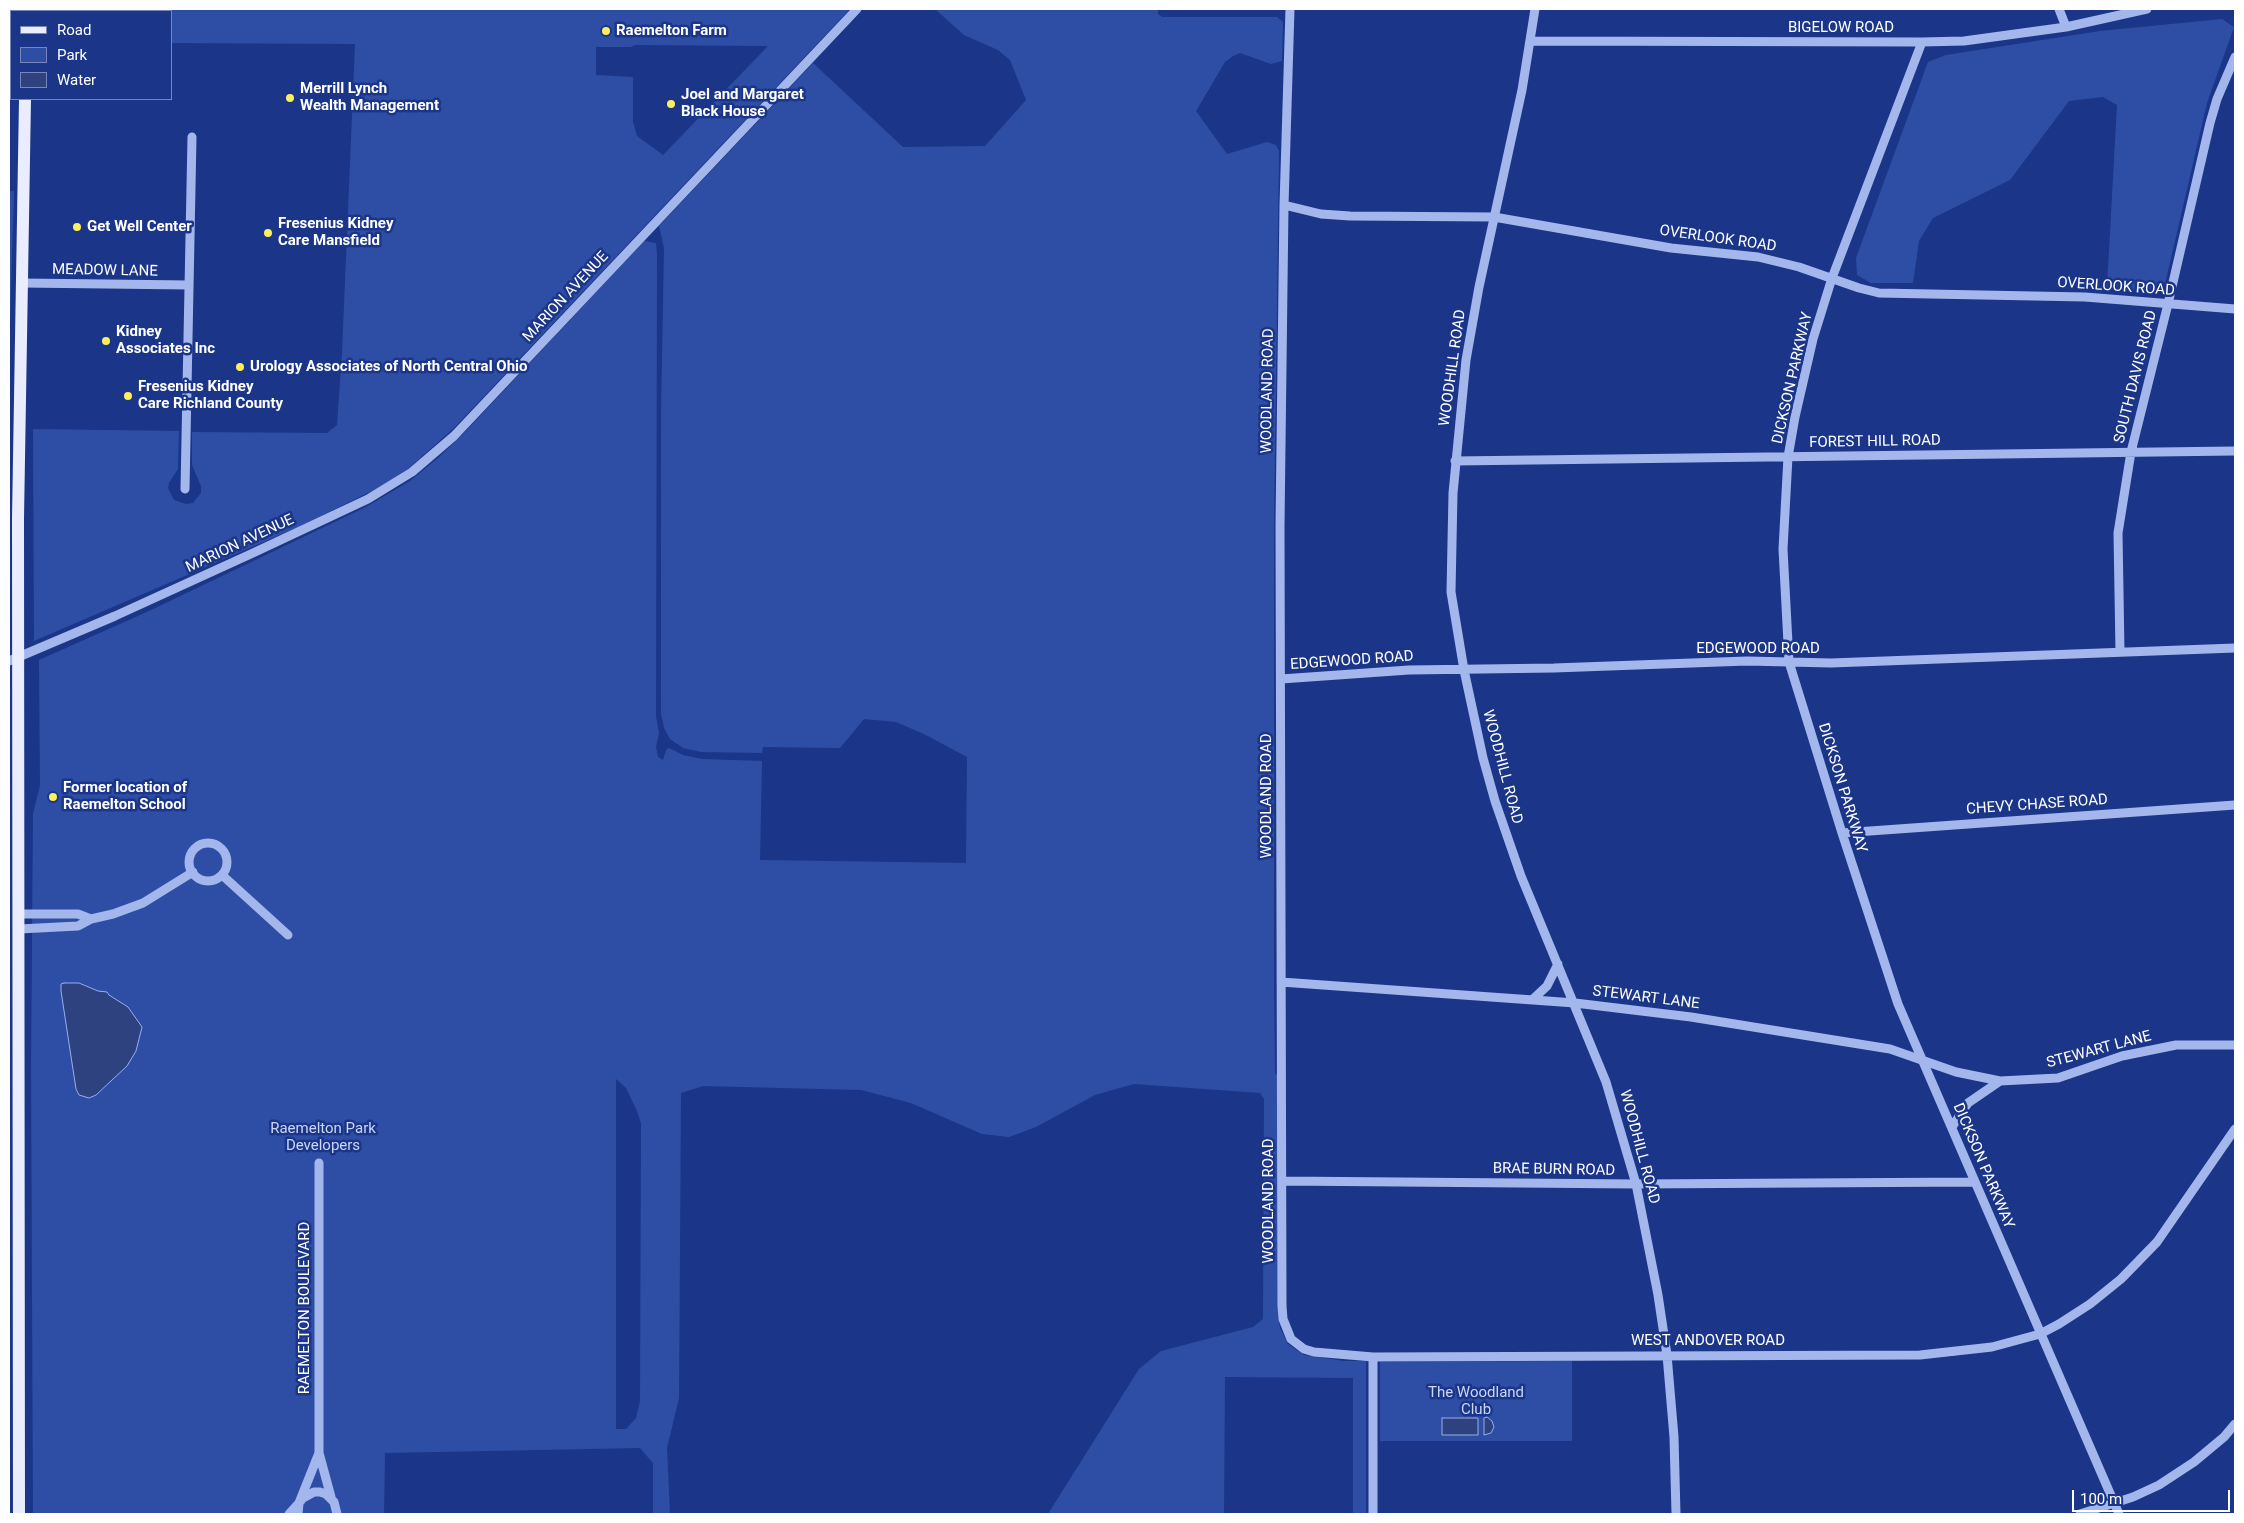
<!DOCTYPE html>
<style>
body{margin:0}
#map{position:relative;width:2244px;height:1523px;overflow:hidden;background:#1b3688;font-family:Roboto,sans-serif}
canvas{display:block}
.frame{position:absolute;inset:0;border:10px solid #fff;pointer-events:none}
.legend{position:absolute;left:10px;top:10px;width:162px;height:90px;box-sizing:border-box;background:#1b3688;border:1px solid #7686b8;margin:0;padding:6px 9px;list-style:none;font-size:15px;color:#fff}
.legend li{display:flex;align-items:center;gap:10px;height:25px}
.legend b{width:25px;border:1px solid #7686b8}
.scale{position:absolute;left:2072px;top:1490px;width:158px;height:22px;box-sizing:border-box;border:2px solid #fff;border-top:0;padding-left:6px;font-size:15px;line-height:18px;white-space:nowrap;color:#fff;-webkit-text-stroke:4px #1b3688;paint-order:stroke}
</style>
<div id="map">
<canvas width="2244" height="1523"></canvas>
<div class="frame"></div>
<ul class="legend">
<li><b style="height:6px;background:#e9edff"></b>Road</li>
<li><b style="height:14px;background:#2e4ea6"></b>Park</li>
<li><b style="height:14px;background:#2e427f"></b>Water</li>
</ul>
<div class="scale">100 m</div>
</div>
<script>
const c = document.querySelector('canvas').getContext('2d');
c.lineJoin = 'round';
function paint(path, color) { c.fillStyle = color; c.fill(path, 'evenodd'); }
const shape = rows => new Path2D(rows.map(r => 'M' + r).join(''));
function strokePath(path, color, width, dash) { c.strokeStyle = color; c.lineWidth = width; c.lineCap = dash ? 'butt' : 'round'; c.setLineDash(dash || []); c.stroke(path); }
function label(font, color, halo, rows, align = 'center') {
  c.font = font + ' Roboto,sans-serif'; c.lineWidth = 5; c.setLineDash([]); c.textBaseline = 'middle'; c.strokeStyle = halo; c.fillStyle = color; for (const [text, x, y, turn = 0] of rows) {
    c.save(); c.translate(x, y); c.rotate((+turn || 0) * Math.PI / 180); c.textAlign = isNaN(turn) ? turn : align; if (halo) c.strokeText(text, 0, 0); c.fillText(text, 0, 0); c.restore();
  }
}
paint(shape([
 [36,9,850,9,455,427,409,468,380,487,296,528,34,641,33,429,179,431,178,469,169,483,168,488,174,500,186,504,193,503,201,493,201,486,192,465,192,432,327,433,337,425,342,353,355,44,171,43,171,11,36,11],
 [635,45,767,46,768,46,663,155,637,136,633,122,633,77,596,75,596,47,631,47],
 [935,9,1158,9,1158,14,1162,17,1277,17,1283,22,1282,61,1271,64,1240,53,1233,56,1225,62,1196,111,1227,154,1267,142,1276,145,1279,151,1274,524,1274,983,1275,1074,1278,1075,1278,1316,1280,1328,1288,1344,1304,1355,1344,1361,1366,1361,1366,1514,1353,1514,1353,1378,1225,1377,1224,1514,1048,1514,1139,1369,1161,1351,1253,1327,1263,1319,1264,1099,1260,1093,1134,1084,1095,1095,1036,1127,1009,1137,982,1134,911,1103,861,1090,703,1086,681,1093,679,1398,667,1448,670,1514,653,1514,653,1463,640,1448,385,1453,384,1514,33,1514,31,1065,33,814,40,785,39,660,149,611,366,507,410,481,438,458,465,432,644,241,656,243,657,255,656,716,659,733,656,747,658,757,663,760,666,750,669,748,683,755,702,759,762,761,760,860,966,863,967,757,924,734,896,722,864,719,840,748,763,747,762,753,701,752,683,748,670,739,664,728,661,713,661,413,664,248,659,226,813,63,903,147,985,146,1026,100,1010,60,998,50,964,35],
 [616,1079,626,1088,637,1111,641,1123,640,1401,636,1418,626,1429,616,1429],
 [2222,19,2234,27,2207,103,2165,284,2156,293,2107,287,2117,105,2103,97,2069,101,2010,180,1933,218,1919,241,1913,283,1871,283,1857,275,1856,258,1928,62,1946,55,2100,31],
 [9,191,14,191,9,357],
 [1572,1361,1572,1441,1380,1441,1380,1362]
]), '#2e4ea6');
const water = shape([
 [64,983,79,983,98,991,107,992,109,995,128,1007,142,1027,136,1051,127,1066,96,1095,89,1098,79,1095,76,1089,61,991,61,984,64,983],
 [1487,1417,1492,1421,1494,1427,1491,1433,1484,1435,1484,1418,1487,1417],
 [1442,1418,1478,1418,1478,1435,1442,1435,1442,1418]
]);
paint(water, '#2e427f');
strokePath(water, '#97afee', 1);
strokePath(shape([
 [1290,9,1284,205,1280,525,1282,1306,1283,1319,1291,1339,1304,1349,1314,1352,1373,1357,1920,1355,1992,1347,2040,1334,2059,1324,2090,1304,2121,1279,2157,1242,2235,1129],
 [1535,9,1522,90,1479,287,1466,360,1453,493,1451,592,1464,670,1483,758,1495,801,1521,876,1606,1082,1636,1184,1658,1295,1667,1355,1674,1437,1676,1514],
 [2059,9,2066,27],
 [1531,41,1922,42,1964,41,2066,27,2147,9],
 [1922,42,1832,278,1813,339,1795,417,1788,457,1783,549,1789,662,1842,833,1898,1004,2119,1514],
 [9,60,11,60],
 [1284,205,1321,214,1350,216,1494,217,1671,248,1758,257,1799,267,1859,288,1879,293,2085,297,2235,309],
 [22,283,189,285],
 [1455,461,2235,451],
 [185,489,192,137],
 [2120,652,2118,533,2131,452,2168,304,2210,123,2217,99,2235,57],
 [9,661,115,616,253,553,368,499,412,472,454,436,857,9],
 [1281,679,1409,670,1554,668,1747,661,1831,663,2235,648],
 [1842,833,2235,805],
 '189 862a19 19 0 1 1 38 0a19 19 0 1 1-38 0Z',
 [222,875,288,935],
 [19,914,78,914,91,919],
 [19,929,78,926,91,919,113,914,143,903,193,872],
 [1281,982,1575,1003,1691,1017,1890,1049,1956,1072,2000,1081],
 [1532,1000,1547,986,1558,964],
 [1952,1127,1968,1103,2000,1081,2058,1078,2122,1056,2176,1045,2235,1045],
 [319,1163,319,1453,331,1497],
 [1283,1181,1636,1184,1975,1182],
 [289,1514,299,1503,319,1453],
 [298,1514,299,1503,303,1498,314,1492,320,1492,326,1494,334,1502,337,1514],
 [1373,1514,1373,1357],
 [2080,1514,2133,1497,2159,1485,2194,1462,2224,1437,2235,1424]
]), '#a4b7ec', 9);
strokePath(shape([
 [26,11,26,9],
 [19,1514,18,518,25,99]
]), '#e9edff', 12);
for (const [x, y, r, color] of [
 [606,31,5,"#fdee60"],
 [290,98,5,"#fdee60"],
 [671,104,5,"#fdee60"],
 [77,227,5,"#fdee60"],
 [268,233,5,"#fdee60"],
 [106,341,5,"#fdee60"],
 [240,367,5,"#fdee60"],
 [128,396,5,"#fdee60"],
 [53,797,5,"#fdee60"]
]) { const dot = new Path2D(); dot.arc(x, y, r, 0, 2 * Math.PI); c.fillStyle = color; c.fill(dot); strokePath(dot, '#1b3688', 2); }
label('15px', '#fff', '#1b3688', [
 ["BIGELOW ROAD",1841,28],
 ["OVERLOOK ROAD",1718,239,8],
 ["MEADOW LANE",105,271,1],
 ["OVERLOOK ROAD",2116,287,4],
 ["MARION AVENUE",566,297,-47],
 ["WOODHILL ROAD",1453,368,-82],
 ["SOUTH DAVIS ROAD",2136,377,-76],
 ["DICKSON PARKWAY",1793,378,-77],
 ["WOODLAND ROAD",1268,391,-89],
 ["FOREST HILL ROAD",1875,442,-1],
 ["MARION AVENUE",240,544,-25],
 ["EDGEWOOD ROAD",1758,649],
 ["EDGEWOOD ROAD",1352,661,-4],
 ["WOODHILL ROAD",1502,767,75],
 ["DICKSON PARKWAY",1842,788,73],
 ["WOODLAND ROAD",1267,796,-90],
 ["CHEVY CHASE ROAD",2037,805,-4],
 ["STEWART LANE",1646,998,7],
 ["STEWART LANE",2099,1050,-15],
 ["WOODHILL ROAD",1639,1147,75],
 ["DICKSON PARKWAY",1983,1166,67],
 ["BRAE BURN ROAD",1554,1170,1],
 ["WOODLAND ROAD",1269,1201,-90],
 ["RAEMELTON BOULEVARD",305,1308,-90],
 ["WEST ANDOVER ROAD",1708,1341]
]);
label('bold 15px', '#fff', '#1b3688', [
 ["Raemelton Farm",616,31],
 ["Merrill Lynch",300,89],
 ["Wealth Management",300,106],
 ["Joel and Margaret",681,95],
 ["Black House",681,112],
 ["Fresenius Kidney",278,224],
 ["Care Mansfield",278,241],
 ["Get Well Center",87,227],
 ["Kidney",116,332],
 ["Associates Inc",116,349],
 ["Urology Associates of North Central Ohio",250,367],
 ["Fresenius Kidney",138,387],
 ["Care Richland County",138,404],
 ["Former location of",63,788],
 ["Raemelton School",63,805]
], 'left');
label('15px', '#c9d6f9', '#1b3688', [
 ["Raemelton Park",323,1129],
 ["Developers",323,1146],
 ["The Woodland",1476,1393],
 ["Club",1476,1410]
]);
</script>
